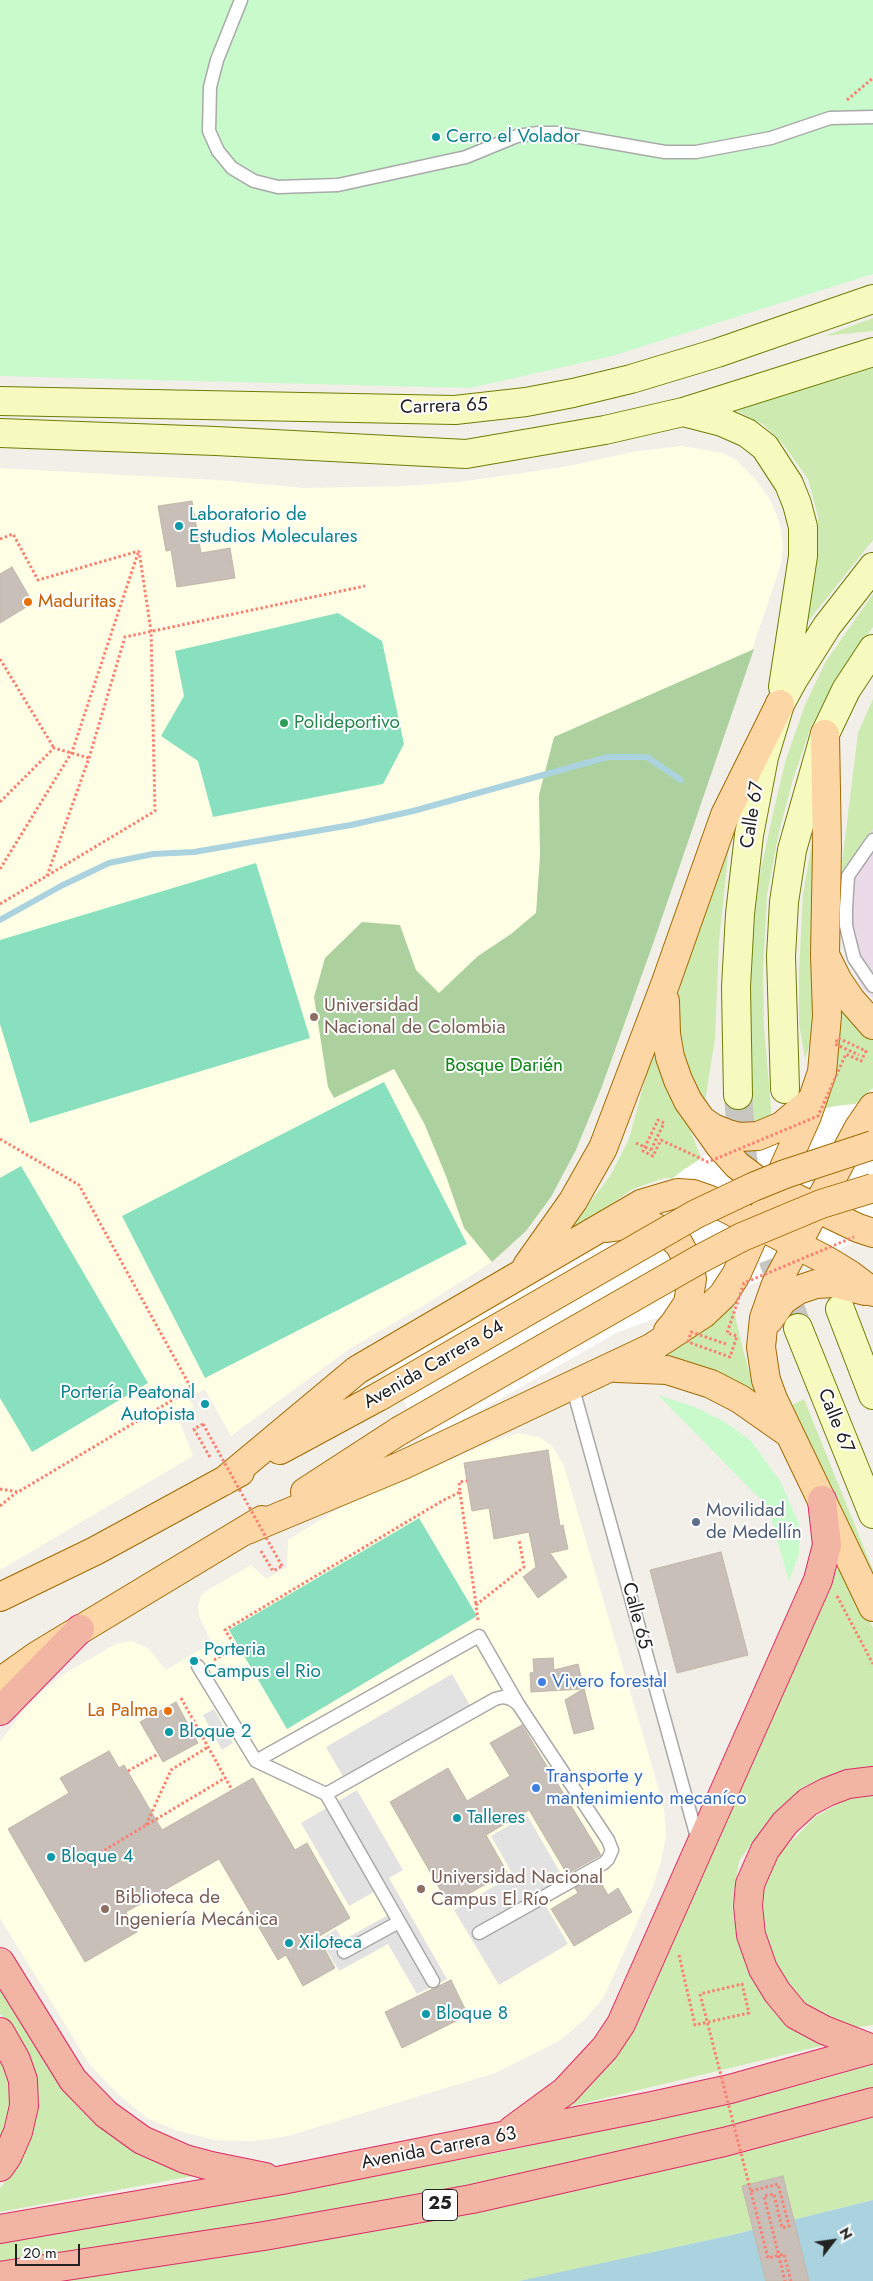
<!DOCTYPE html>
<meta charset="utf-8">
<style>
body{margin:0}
#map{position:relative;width:873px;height:2281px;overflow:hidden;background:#f2efe9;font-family:Jost,sans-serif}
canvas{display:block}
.north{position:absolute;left:808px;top:2216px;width:50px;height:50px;-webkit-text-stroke:4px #fff;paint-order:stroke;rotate:60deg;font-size:14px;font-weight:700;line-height:20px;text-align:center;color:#222}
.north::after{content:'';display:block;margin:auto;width:18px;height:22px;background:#222;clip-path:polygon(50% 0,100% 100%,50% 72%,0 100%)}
.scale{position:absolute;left:15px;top:2244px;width:65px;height:22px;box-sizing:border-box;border:2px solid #222;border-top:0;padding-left:6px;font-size:15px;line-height:18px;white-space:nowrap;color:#222;-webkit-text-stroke:4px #fff;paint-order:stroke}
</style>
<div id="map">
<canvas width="873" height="2281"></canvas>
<div class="north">N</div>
<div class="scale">20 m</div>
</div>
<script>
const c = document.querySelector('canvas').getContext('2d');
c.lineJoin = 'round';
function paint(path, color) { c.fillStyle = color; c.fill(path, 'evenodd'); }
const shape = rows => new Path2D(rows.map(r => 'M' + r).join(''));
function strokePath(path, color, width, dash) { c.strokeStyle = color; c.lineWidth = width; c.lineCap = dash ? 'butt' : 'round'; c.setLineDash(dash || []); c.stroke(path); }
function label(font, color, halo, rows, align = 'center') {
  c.font = font + ' Jost,sans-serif'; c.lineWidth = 4; c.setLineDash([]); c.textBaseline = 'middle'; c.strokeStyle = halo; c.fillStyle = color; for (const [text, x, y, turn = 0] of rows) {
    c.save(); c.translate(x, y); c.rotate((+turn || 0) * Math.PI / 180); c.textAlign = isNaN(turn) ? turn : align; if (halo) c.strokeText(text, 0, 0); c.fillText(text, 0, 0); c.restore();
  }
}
paint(shape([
 [873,828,873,998,862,987,848,960,840,930,840,879]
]), '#ebdbe8');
paint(shape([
 [682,446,722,453,736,460,756,480,771,501,780,524,783,545,781,564,653,944,601,1089,576,1150,551,1197,526,1231,492,1262,423,1306,349,1349,231,1436,205,1389,189,1398,194,1408,178,1417,193,1456,0,1570,0,468,217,480,304,488,406,486,458,482,517,474,568,466,638,451],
 [519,1433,541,1438,553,1447,564,1466,664,1807,666,1835,661,1862,652,1889,604,1997,585,2019,559,2041,495,2073,288,2136,253,2141,215,2140,178,2131,147,2118,119,2095,90,2065,0,1918,0,1742,23,1711,44,1690,67,1672,116,1644,132,1641,149,1649,166,1670,212,1643,199,1616,198,1606,201,1596,206,1591,251,1565,266,1579,287,1567,288,1540,343,1506,502,1438]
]), '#ffffe5');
paint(shape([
 [873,318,873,331,824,336],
 [873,366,873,540,806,624,817,564,818,516,808,479,783,444,764,425,737,411,826,379],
 [873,594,873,627,836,678,811,727,793,779,779,832,767,895,763,969,764,1027,772,1120,752,1125,750,1021,752,948,759,879,773,813,786,759,805,705,826,661],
 [873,699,873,829,840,879,858,733],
 [813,837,813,1019,811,1040,805,1059,799,1023,799,971,803,894],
 [730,838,719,941,715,1039,705,1101,688,1074,680,1048,676,1019,678,993],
 [841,996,873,1032,873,1088,851,1108,825,1111],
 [655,1042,710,1180,664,1178,633,1189,567,1233,610,1176,629,1139],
 [730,1294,742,1345,755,1395,741,1384,719,1375,664,1362,660,1352],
 [804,1399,873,1570,873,1574,792,1405],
 [839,1565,873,1628,873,1768,846,1769,801,1788,767,1822,739,1861,732,1907,739,1945,759,1985,825,2045,560,2109,607,2068,634,2031,650,1997,692,1886],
 [873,1796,873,2025,852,2028,808,2007,778,1970,763,1926,764,1882,782,1851,815,1817,848,1798],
 [0,1984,42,2055,78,2107,128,2146,209,2173,0,2212,0,2188,20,2161,34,2124,33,2082,15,2032,0,2013],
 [0,2053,14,2082,9,2122,0,2137],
 [873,2064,873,2090,799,2111,509,2179,198,2233,0,2263,0,2240,195,2209,502,2152,812,2082],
 [873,2111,873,2200,732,2235,531,2279,519,2281,25,2281]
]), '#cdebb0');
paint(shape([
 [754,649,653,944,601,1089,576,1150,551,1197,526,1231,492,1262,464,1228,446,1176,424,1123,394,1069,334,1098,328,1087,314,997,325,958,362,922,400,925,416,970,439,993,478,956,511,934,536,913,540,856,539,795,554,737]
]), '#add19e');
paint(shape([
 [0,0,873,0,873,274,612,356,470,388,0,376],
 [658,1395,695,1407,725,1422,751,1441,780,1481,799,1524,799,1553,789,1582,768,1507]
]), '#c8facc');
paint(shape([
 [338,613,382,641,404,744,383,784,213,817,198,761,161,736,184,696,175,651],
 [256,863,310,1038,30,1123,0,1024,0,940],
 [384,1082,467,1244,205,1378,122,1216],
 [21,1166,148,1383,32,1452,0,1398,0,1178],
 [419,1518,477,1616,287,1729,229,1630]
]), '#88e0be');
paint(shape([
 [452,1674,471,1707,345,1780,326,1747],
 [214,1709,233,1743,222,1750,203,1715],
 [357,1790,403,1870,389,1878,447,1979,417,1994,388,1944,339,1971,320,1939,336,1929,343,1940,390,1914,376,1891,349,1906,301,1823],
 [527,1815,568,1886,543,1901,568,1944,499,1985,454,1910,513,1875,491,1836]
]), '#e2e2e2');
paint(shape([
 [873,2200,873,2281,519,2281,732,2235]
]), '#aad3df');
paint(shape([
 [873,1102,873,1232,849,1245,763,1280,618,1332,426,1441,384,1366,572,1261,683,1170,705,1156,813,1111,836,1106]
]), '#fff');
strokePath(shape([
 [0,920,61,886,109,863,153,854,194,852,351,825,413,811,608,757,647,757,681,780]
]), '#aad3df', 6);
const building = shape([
 [192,501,201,553,230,548,235,578,177,587,171,550,166,551,158,506,192,501],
 [12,567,33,603,0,623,0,574,12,567],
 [548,1450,560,1526,563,1525,568,1549,550,1553,567,1577,538,1598,523,1577,536,1567,529,1532,494,1539,489,1508,472,1511,464,1463,548,1450],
 [721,1552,748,1655,677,1673,650,1570,721,1552],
 [553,1658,554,1670,578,1664,594,1729,574,1734,565,1700,583,1689,531,1692,530,1673,534,1672,533,1659,553,1658],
 [176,1702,198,1743,163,1762,140,1722,176,1702],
 [522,1725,601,1855,567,1874,529,1810,486,1835,507,1872,449,1905,390,1802,448,1768,467,1801,510,1776,490,1743,522,1725],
 [109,1751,119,1768,124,1765,162,1830,253,1778,295,1850,307,1843,350,1918,318,1937,335,1968,303,1986,286,1955,278,1960,219,1859,126,1912,137,1932,85,1962,8,1829,69,1793,60,1778,109,1751],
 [597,1876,608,1895,618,1888,632,1912,574,1946,551,1909,578,1893,575,1888,597,1876],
 [451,1980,468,2015,402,2048,385,2012,451,1980],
 [783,2176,809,2281,766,2281,742,2186,783,2176]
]);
paint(building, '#c7bfb8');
strokePath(building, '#c4b6ab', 1);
strokePath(shape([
 [738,1095,743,1158,752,1204,798,1328]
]), '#c8c6c1', 28, [28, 14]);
const service = shape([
 [241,0,217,60,210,87,209,131,218,151,232,168,254,181,278,187,338,185,466,157,517,136,538,133,556,133,665,152,696,152,771,138,830,118,873,117],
 [873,840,848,876,846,908,846,926,854,958,873,986],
 [572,1385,698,1841],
 [198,1666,256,1761,326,1794,495,1699,503,1697,511,1699,518,1704],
 [256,1761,479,1636,518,1704,608,1840,612,1850,608,1859,604,1863,479,1933],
 [326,1794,433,1981],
 [344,1952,399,1922]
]);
const secondary = shape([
 [0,401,455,410,526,402,573,393,631,379,717,353,873,299],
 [683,412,722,422,747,433,765,447,789,484,797,504,803,527,803,556,783,687],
 [0,433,216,441,466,454,605,430,683,412,873,352],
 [785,1089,781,956,784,902,792,850,825,734,846,690,873,649],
 [738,1095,736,987,740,914,749,835,764,757,780,704,793,680,827,626,873,567],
 [840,1309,873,1395],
 [798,1328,873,1514]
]);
const primary = shape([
 [827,959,838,981,851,1000,873,1025],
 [665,1001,666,1034,670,1057,678,1080,688,1101,720,1146,737,1165,754,1178,858,1228,873,1233],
 [873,1107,858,1129,776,1284,764,1318,761,1347,766,1380,773,1399,873,1607],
 [703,1121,713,1128,728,1134,739,1137,758,1136,782,1126,810,1102],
 [607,1228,635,1224,653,1226,669,1235,679,1244,687,1259,692,1279,688,1303,674,1324,668,1331],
 [527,1266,573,1201,603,1148,666,982,725,815,780,704],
 [769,1320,783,1300,798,1290,816,1284,834,1283,865,1291],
 [617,1368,667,1370,711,1384,740,1399,787,1432],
 [280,1450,380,1396],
 [224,1481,357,1370,641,1204,678,1193,693,1194,710,1200,826,1260,849,1274,873,1292],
 [305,1492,399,1431],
 [247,1530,403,1465,651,1348,703,1314,723,1295,736,1275,807,1116,822,1072,827,1016,825,954,827,848,825,734],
 [0,1597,95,1551,240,1472],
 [0,1682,38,1655,262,1520]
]);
const trunk = shape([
 [0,1711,80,1629],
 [873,1781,848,1784,827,1792,808,1802,785,1823,765,1850,750,1884,748,1906,751,1935,763,1969,777,1992,796,2015,824,2030,873,2049],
 [0,1962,73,2080,106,2114,142,2140,185,2159,211,2166,265,2177],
 [0,2032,16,2060,23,2080,24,2106,18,2132,7,2157,0,2167],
 [512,2130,565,2091,605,2048,621,2024,818,1580,827,1545,822,1500],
 [0,2229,282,2180,652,2106,730,2089,873,2049],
 [0,2276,264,2236,472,2199,724,2142,873,2102]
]);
strokePath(service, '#a9a9a9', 15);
strokePath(secondary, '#707d05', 30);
strokePath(primary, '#a06b00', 30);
strokePath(trunk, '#dc2a67', 30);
strokePath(shape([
 [847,100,873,78],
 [0,539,13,534,38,580,139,551],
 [0,659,54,748],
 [0,802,54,748,89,758],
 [0,869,72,752,138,553],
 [47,876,89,758,125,637,365,586],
 [0,904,155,811,151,631,139,551],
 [0,1139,79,1185,195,1395],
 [636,1143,651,1150],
 [203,1424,194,1429,211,1459],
 [0,1489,18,1492,191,1389],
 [460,1492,476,1604],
 [0,1506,17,1492],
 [261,1551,273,1571,282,1566],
 [837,1596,873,1664],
 [478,1620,476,1605,524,1567,519,1539],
 [214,1660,236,1647,225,1630,442,1501,460,1492,459,1482,467,1481],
 [181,1698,232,1790],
 [128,1771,158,1754],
 [146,1825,171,1770,208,1747],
 [83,1863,225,1778],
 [679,1955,695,2025,749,2013,742,1984,700,1994],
 [751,2191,778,2184,789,2226,782,2228,774,2194,764,2196,785,2281]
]), '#fa8072', 3, [2.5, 2.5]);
strokePath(service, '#fff', 12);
strokePath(secondary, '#f7fabf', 28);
strokePath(primary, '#fcd6a4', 28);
strokePath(trunk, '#f2b4a3', 28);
const primaryBridge = shape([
 [380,1396,696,1214,753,1187,785,1174,873,1145],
 [399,1431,700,1259,742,1237,821,1204,873,1188]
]);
strokePath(primaryBridge, '#a06b00', 30, []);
strokePath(shape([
 [651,1150,664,1123,658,1120,643,1151,653,1156,661,1140,708,1162,818,1116,846,1054,861,1061,866,1051,838,1038,835,1044,859,1055],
 [726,1344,691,1332,688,1342,730,1357,737,1336,727,1333,744,1283,854,1237],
 [203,1424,282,1566],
 [700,1994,768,2258,784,2254,791,2281]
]), '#fa8072', 3, [2.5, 2.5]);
strokePath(primaryBridge, '#fcd6a4', 28);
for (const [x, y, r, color] of [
 [436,137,5,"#0f9aa8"],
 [179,526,5,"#0f9aa8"],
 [28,602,5,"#e8710a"],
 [284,723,5,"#2e9e5b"],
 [314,1017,5,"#8d6e63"],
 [205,1404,5,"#0f9aa8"],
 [696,1522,5,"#5c6f8a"],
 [194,1661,5,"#0f9aa8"],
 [542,1682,5,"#3f7fe0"],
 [168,1711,5,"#e8710a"],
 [169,1732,5,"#0f9aa8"],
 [536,1788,5,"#3f7fe0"],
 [457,1818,5,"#0f9aa8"],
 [51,1857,5,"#0f9aa8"],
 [421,1889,5,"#8d6e63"],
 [105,1909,5,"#8d6e63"],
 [289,1943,5,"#0f9aa8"],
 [426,2014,5,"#0f9aa8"]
]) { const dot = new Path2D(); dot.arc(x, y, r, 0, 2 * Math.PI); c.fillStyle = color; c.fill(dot); strokePath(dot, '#fff', 2); }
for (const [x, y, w] of [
 [440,2205,35]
]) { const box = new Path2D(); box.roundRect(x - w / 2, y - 15.5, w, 31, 4); c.fillStyle = '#fff'; c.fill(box); strokePath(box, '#222', 1); }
label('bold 18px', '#222', null, [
 ["25",440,2205]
]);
label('19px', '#0d838f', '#fff', [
 ["Cerro el Volador",446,137],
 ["Laboratorio de",189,515],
 ["Estudios Moleculares",189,537],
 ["Portería Peatonal",195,1393,"right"],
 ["Autopista",195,1415,"right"],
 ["Porteria",204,1650],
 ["Campus el Rio",204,1672],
 ["Bloque 2",179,1732],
 ["Talleres",467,1818],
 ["Bloque 4",61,1857],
 ["Xiloteca",299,1943],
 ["Bloque 8",436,2014]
], 'left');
label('19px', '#222', '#fff', [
 ["Carrera 65",444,407,-2],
 ["Calle 67",753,815,-81],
 ["Avenida Carrera 64",434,1365,-30],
 ["Calle 67",835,1421,68],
 ["Calle 65",636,1616,75],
 ["Avenida Carrera 63",439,2149,-11]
]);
label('19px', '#c56008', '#fff', [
 ["Maduritas",38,602],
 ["La Palma",158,1711,"right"]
], 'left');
label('19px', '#27864d', '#fff', [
 ["Polideportivo",294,723]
], 'left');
label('19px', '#785e54', '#fff', [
 ["Universidad",324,1006],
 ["Nacional de Colombia",324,1028],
 ["Universidad Nacional",431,1878],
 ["Campus El Río",431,1900],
 ["Biblioteca de",115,1898],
 ["Ingeniería Mecánica",115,1920]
], 'left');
label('19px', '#0c8416', '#fff', [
 ["Bosque Darién",504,1066]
]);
label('19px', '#4e5e75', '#fff', [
 ["Movilidad",706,1511],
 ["de Medellín",706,1533]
], 'left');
label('19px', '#366cbe', '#fff', [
 ["Vivero forestal",552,1682],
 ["Transporte y",546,1777],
 ["mantenimiento mecaníco",546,1799]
], 'left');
</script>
